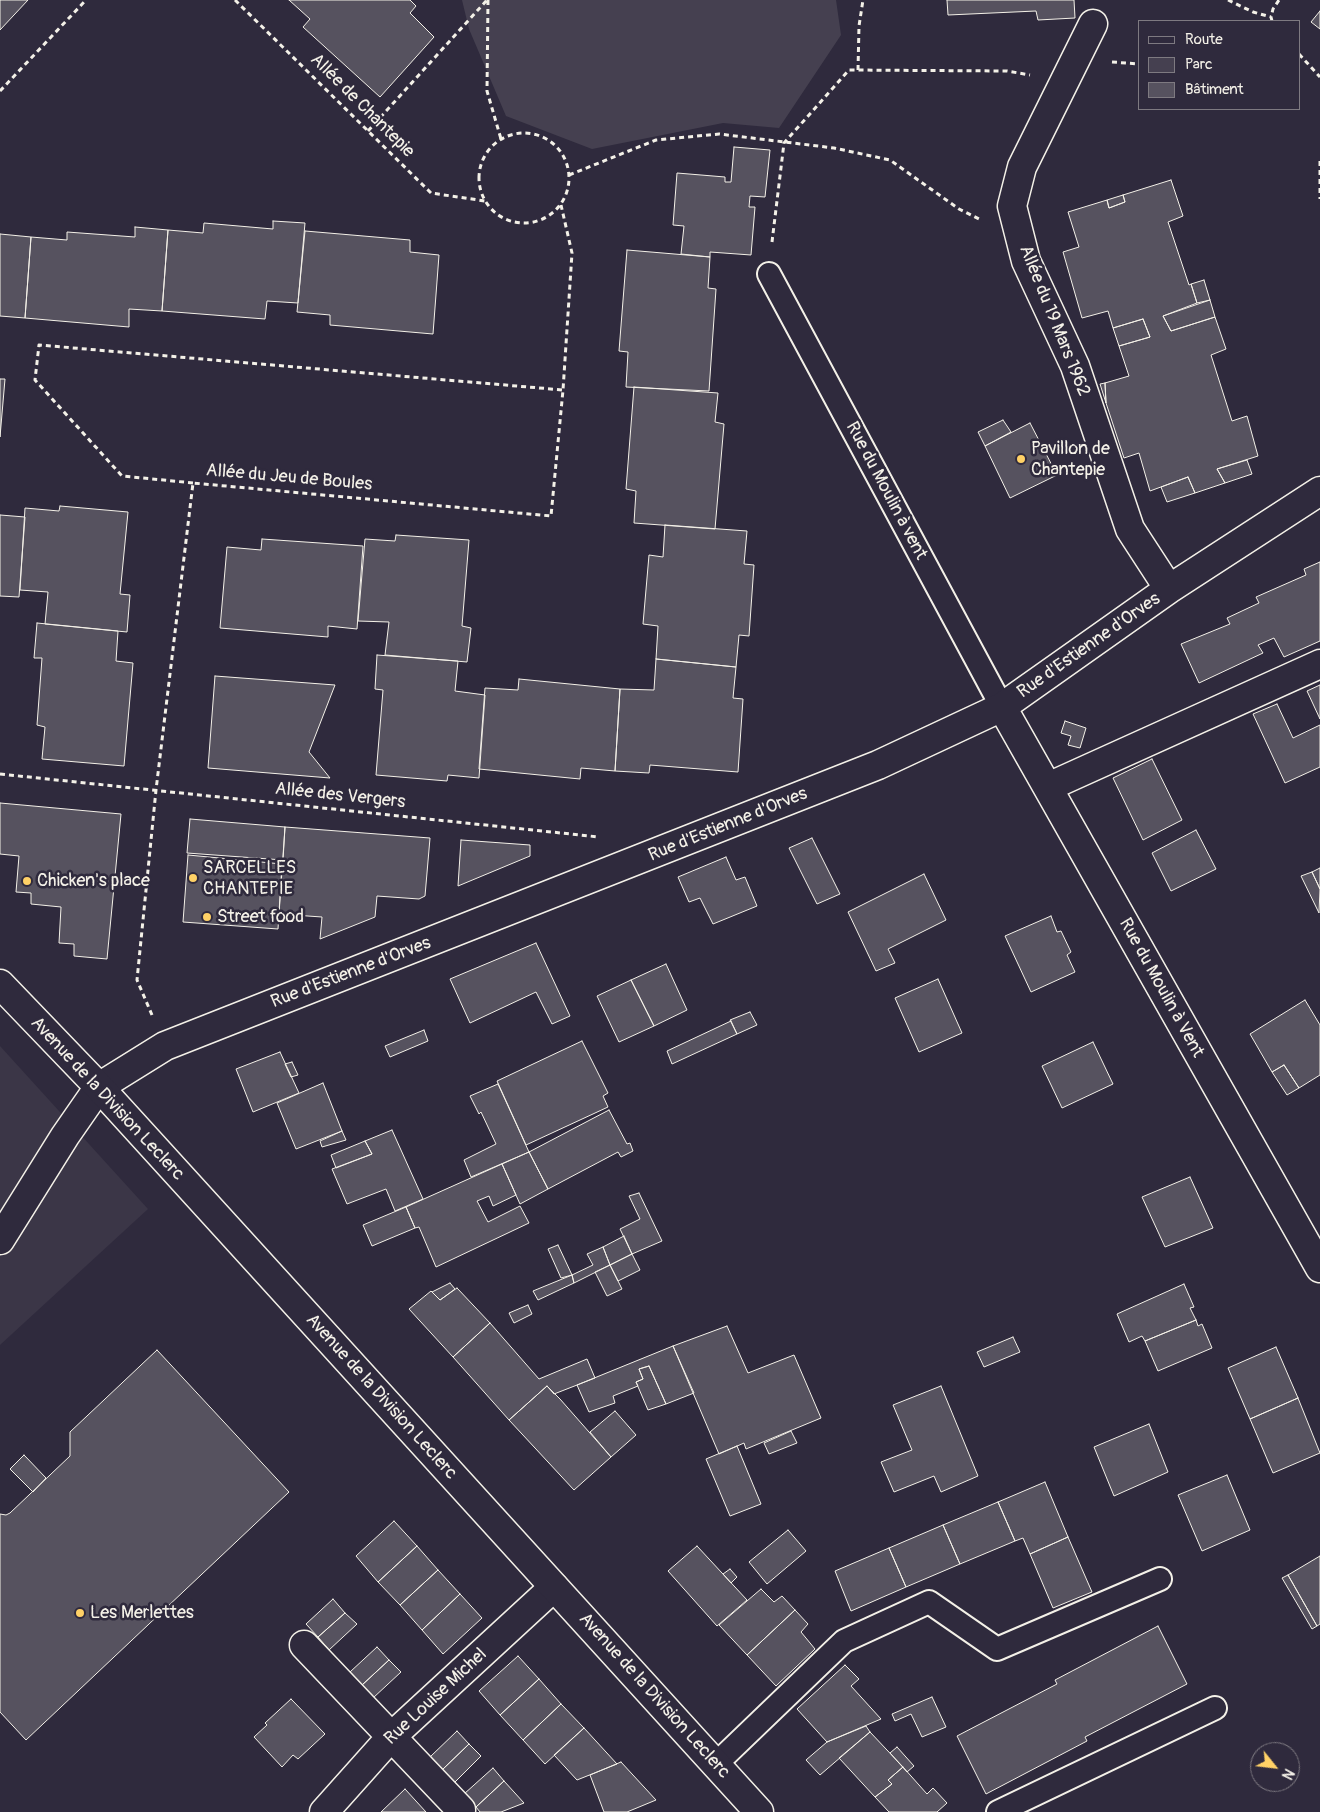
<!DOCTYPE html>
<meta charset="utf-8">
<style>
body{margin:0}
#map{position:relative;width:1320px;height:1812px;overflow:hidden;background:#2f2a3d;font-family:Pangolin,sans-serif}
canvas{display:block}
.legend{position:absolute;left:1138px;top:20px;width:162px;height:90px;box-sizing:border-box;background:#2f2a3d;border:1px solid #7e7a81;margin:0;padding:6px 9px;list-style:none;font-size:15px;color:#f4f1e8}
.legend li{display:flex;align-items:center;gap:10px;height:25px}
.legend b{width:25px;border:1px solid #7e7a81}
.north{position:absolute;left:1250px;top:1742px;width:50px;height:50px;box-sizing:border-box;background:#2f2a3d;border:1px solid #7e7a81;border-radius:50%;rotate:119deg;font-size:14px;font-weight:700;line-height:20px;text-align:center;color:#f4f1e8}
.north::after{content:'';display:block;margin:auto;width:18px;height:22px;background:#ffd166;clip-path:polygon(50% 0,100% 100%,50% 72%,0 100%)}
</style>
<div id="map">
<canvas width="1320" height="1812"></canvas>
<ul class="legend">
<li><b style="height:6px;background:#2f2a3d"></b>Route</li>
<li><b style="height:14px;background:#454050"></b>Parc</li>
<li><b style="height:14px;background:#56525f"></b>Bâtiment</li>
</ul>
<div class="north">N</div>
</div>
<script>
const c = document.querySelector('canvas').getContext('2d');
c.lineJoin = 'round';
function paint(path, color) { c.fillStyle = color; c.fill(path, 'evenodd'); }
const shape = rows => new Path2D(rows.map(r => 'M' + r).join(''));
function strokePath(path, color, width, dash) { c.strokeStyle = color; c.lineWidth = width; c.lineCap = dash ? 'butt' : 'round'; c.setLineDash(dash || []); c.stroke(path); }
function label(font, color, halo, rows, align = 'center') {
  c.font = font + ' Pangolin,sans-serif'; c.lineWidth = 5; c.setLineDash([]); c.textBaseline = 'middle'; c.strokeStyle = halo; c.fillStyle = color; for (const [text, x, y, turn = 0] of rows) {
    c.save(); c.translate(x, y); c.rotate((+turn || 0) * Math.PI / 180); c.textAlign = isNaN(turn) ? turn : align; if (halo) c.strokeText(text, 0, 0); c.fillText(text, 0, 0); c.restore();
  }
}
paint(shape([
 [0,1046,148,1209,0,1345]
]), '#3b3647');
paint(shape([
 [462,0,836,0,841,35,779,128,723,123,592,149,506,116,469,29]
]), '#454050');
const building = shape([
 [0,0,28,0,0,30,0,0],
 [289,0,410,0,416,6,410,13,434,37,380,97,303,27,310,19,289,0],
 [947,0,1074,0,1075,18,1038,20,1036,11,948,15,947,0],
 [1320,11,1320,29,1311,22,1320,11],
 [734,147,770,150,765,197,750,196,749,207,755,207,751,255,710,252,710,257,681,254,684,226,673,225,677,173,725,177,725,182,731,182,734,147],
 [1171,180,1183,216,1168,222,1189,285,1191,284,1197,303,1163,316,1171,331,1215,317,1226,349,1211,355,1232,421,1247,416,1258,456,1217,469,1225,483,1195,493,1188,477,1150,491,1139,453,1124,458,1106,403,1105,383,1129,376,1119,346,1150,337,1143,319,1113,328,1108,311,1082,318,1063,252,1079,247,1068,212,1107,200,1109,208,1125,202,1123,195,1171,180],
 [1123,195,1125,202,1109,208,1107,200,1123,195],
 [273,221,305,223,298,303,267,301,265,319,162,311,168,230,203,233,204,223,273,229,273,221],
 [135,227,168,230,162,311,129,309,129,327,25,318,31,237,67,240,67,232,135,237,135,227],
 [305,231,410,240,410,252,439,255,433,334,330,325,330,315,297,312,305,231],
 [0,234,31,237,25,318,0,316,0,234],
 [627,250,710,257,708,288,716,289,709,391,626,387,628,352,619,351,627,250],
 [1204,280,1210,300,1197,303,1191,284,1204,280],
 [1210,300,1215,317,1171,331,1163,316,1210,300],
 [1143,319,1150,337,1119,346,1113,328,1143,319],
 [0,379,5,379,0,437,0,379],
 [1105,383,1106,403,1100,384,1105,383],
 [634,387,718,393,715,422,724,424,715,529,634,523,636,491,626,489,634,387],
 [1003,420,1011,432,985,446,978,432,1003,420],
 [1030,423,1057,475,1010,498,985,446,1030,423],
 [1247,460,1252,474,1225,483,1217,469,1247,460],
 [1188,477,1195,493,1167,502,1161,487,1188,477],
 [60,506,128,512,120,594,130,595,127,632,45,624,48,592,20,590,25,508,59,511,60,506],
 [0,515,25,517,19,597,0,596,0,515],
 [665,525,747,531,744,564,754,565,749,636,739,635,736,667,656,659,658,626,643,624,649,555,663,557,665,525],
 [396,535,469,540,462,626,471,628,467,662,385,655,389,622,358,621,365,539,395,541,396,535],
 [262,539,363,546,357,629,328,626,328,637,220,628,227,547,261,550,262,539],
 [1320,562,1320,641,1284,657,1274,638,1258,645,1263,653,1199,683,1181,644,1230,624,1227,618,1259,603,1256,597,1306,575,1304,569,1320,562],
 [37,623,118,631,116,661,133,663,124,766,42,759,45,727,37,725,42,658,34,658,37,623],
 [377,655,458,661,455,691,485,695,479,778,448,775,447,781,376,775,383,690,375,689,377,655],
 [656,659,736,667,733,698,743,699,738,772,650,765,649,773,615,771,620,689,654,690,656,659],
 [215,676,335,685,309,752,330,778,208,768,215,676],
 [519,679,620,689,615,771,581,768,580,779,479,769,485,688,518,690,519,679],
 [1320,685,1320,719,1307,691,1320,685],
 [1277,704,1293,738,1320,725,1320,767,1285,783,1253,714,1277,704],
 [1065,721,1086,728,1080,748,1068,745,1071,736,1061,733,1065,721],
 [1152,759,1182,820,1143,840,1113,778,1152,759],
 [0,803,121,814,107,959,74,956,74,944,59,943,61,907,31,904,31,893,16,892,19,856,0,854,0,803],
 [190,819,285,827,283,860,187,853,190,819],
 [285,827,430,838,425,896,419,899,377,896,375,917,320,939,322,917,279,914,285,827],
 [1196,830,1216,869,1171,891,1152,853,1196,830],
 [812,838,840,894,817,904,789,848,812,838],
 [461,840,530,845,530,856,458,886,461,840],
 [188,855,282,864,278,929,183,922,188,855],
 [726,857,736,880,745,877,757,906,713,924,700,898,689,902,678,877,726,857],
 [1320,868,1320,889,1312,872,1320,868],
 [1312,872,1320,889,1319,913,1301,876,1312,872],
 [924,874,946,920,888,949,895,963,876,971,848,912,924,874],
 [1051,916,1057,932,1061,931,1071,952,1067,955,1075,972,1031,992,1005,936,1051,916],
 [536,943,570,1016,552,1024,536,992,470,1023,450,979,536,943],
 [666,964,687,1010,654,1026,631,980,666,964],
 [938,979,962,1033,919,1052,895,998,938,979],
 [631,980,654,1026,619,1042,597,996,631,980],
 [1305,1000,1320,1025,1320,1075,1299,1088,1284,1065,1272,1072,1250,1034,1305,1000],
 [750,1012,757,1025,737,1034,730,1020,750,1012],
 [731,1021,737,1034,672,1064,667,1051,731,1021],
 [424,1030,428,1041,390,1057,385,1046,424,1030],
 [582,1041,608,1093,603,1096,608,1107,526,1145,497,1081,582,1041],
 [1093,1042,1113,1084,1062,1108,1042,1066,1093,1042],
 [280,1052,299,1093,253,1112,236,1069,280,1052],
 [292,1062,298,1075,291,1077,285,1064,292,1062],
 [1284,1065,1299,1088,1287,1095,1272,1072,1284,1065],
 [323,1083,342,1131,296,1149,277,1103,323,1083],
 [498,1084,529,1152,471,1177,464,1160,496,1144,481,1112,479,1114,470,1096,498,1084],
 [609,1110,627,1144,630,1143,633,1151,621,1157,618,1152,548,1189,529,1152,609,1110],
 [392,1130,423,1199,395,1211,386,1189,347,1204,332,1169,372,1154,365,1141,392,1130],
 [342,1131,346,1140,322,1147,320,1141,342,1131],
 [365,1141,372,1154,336,1168,331,1155,365,1141],
 [529,1152,548,1189,520,1204,502,1164,529,1152],
 [502,1164,516,1195,493,1206,489,1196,477,1201,488,1222,520,1206,529,1223,436,1267,419,1227,415,1228,406,1207,502,1164],
 [1190,1177,1213,1228,1165,1247,1142,1197,1190,1177],
 [639,1193,662,1241,632,1254,620,1229,640,1219,629,1196,639,1193],
 [406,1207,415,1228,372,1246,363,1225,406,1207],
 [624,1236,632,1254,610,1265,603,1247,624,1236],
 [558,1245,572,1275,561,1278,548,1249,558,1245],
 [603,1247,610,1265,574,1283,572,1275,593,1265,587,1254,603,1247],
 [632,1254,640,1270,618,1281,610,1265,632,1254],
 [610,1265,622,1289,607,1296,595,1272,610,1265],
 [572,1275,574,1283,538,1300,533,1291,572,1275],
 [450,1283,455,1289,440,1300,432,1292,450,1283],
 [1184,1284,1194,1307,1190,1308,1196,1320,1145,1341,1142,1336,1129,1342,1117,1314,1184,1284],
 [457,1288,490,1323,453,1357,409,1309,431,1291,440,1300,457,1288],
 [528,1305,532,1314,514,1323,509,1313,528,1305],
 [1196,1320,1198,1326,1202,1324,1212,1348,1158,1371,1145,1341,1196,1320],
 [490,1323,539,1379,587,1359,595,1378,554,1394,547,1386,509,1420,453,1357,490,1323],
 [727,1326,748,1373,794,1355,821,1418,746,1449,744,1443,719,1454,673,1346,727,1326],
 [1013,1337,1020,1352,984,1367,977,1352,1013,1337],
 [673,1346,694,1393,666,1404,649,1366,639,1369,643,1379,636,1382,638,1386,613,1396,615,1403,589,1412,577,1385,673,1346],
 [1276,1347,1298,1398,1250,1419,1228,1368,1276,1347],
 [157,1350,289,1492,26,1740,0,1712,0,1514,6,1515,10,1513,70,1456,70,1432,157,1350],
 [649,1366,666,1404,648,1410,636,1382,643,1379,639,1369,649,1366],
 [547,1386,560,1399,611,1457,574,1490,509,1420,547,1386],
 [941,1386,978,1476,941,1492,934,1476,894,1492,881,1462,912,1450,893,1405,941,1386],
 [1298,1398,1320,1453,1273,1473,1250,1419,1298,1398],
 [615,1411,636,1435,611,1457,590,1432,615,1411],
 [1149,1424,1168,1472,1114,1496,1094,1447,1149,1424],
 [791,1431,797,1443,769,1454,764,1443,791,1431],
 [737,1446,761,1504,730,1516,706,1459,737,1446],
 [24,1455,46,1478,33,1492,10,1469,24,1455],
 [1227,1475,1250,1530,1202,1551,1178,1495,1227,1475],
 [1045,1482,1068,1537,1030,1554,1023,1538,1015,1541,998,1502,1045,1482],
 [998,1502,1015,1541,960,1564,943,1525,998,1502],
 [394,1521,417,1546,378,1582,356,1556,394,1521],
 [943,1525,960,1564,906,1587,889,1548,943,1525],
 [788,1530,806,1551,767,1584,749,1562,788,1530],
 [1068,1537,1092,1592,1053,1608,1030,1554,1068,1537],
 [417,1546,438,1570,400,1605,378,1582,417,1546],
 [697,1546,747,1600,717,1626,668,1571,697,1546],
 [889,1548,906,1587,851,1611,835,1571,889,1548],
 [1320,1556,1320,1624,1317,1626,1288,1575,1320,1556],
 [730,1569,737,1577,731,1583,723,1574,730,1569],
 [438,1570,460,1594,422,1630,400,1605,438,1570],
 [1288,1575,1317,1626,1312,1629,1282,1578,1288,1575],
 [761,1589,774,1602,782,1596,795,1610,747,1655,719,1625,761,1589],
 [460,1594,482,1618,443,1654,422,1630,460,1594],
 [333,1599,345,1613,318,1637,306,1624,333,1599],
 [795,1610,808,1624,801,1632,815,1649,776,1686,747,1655,795,1610],
 [345,1613,357,1624,329,1650,318,1637,345,1613],
 [1158,1626,1187,1684,1085,1737,1087,1741,986,1794,957,1736,1057,1684,1055,1680,1158,1626],
 [377,1647,389,1660,361,1686,350,1672,377,1647],
 [518,1656,539,1679,500,1715,479,1691,518,1656],
 [389,1660,401,1672,373,1698,361,1686,389,1660],
 [845,1665,859,1679,851,1686,881,1719,827,1742,797,1709,845,1665],
 [539,1679,561,1704,523,1740,500,1715,539,1679],
 [932,1697,946,1727,922,1737,911,1714,895,1721,892,1714,932,1697],
 [291,1699,325,1734,298,1759,293,1755,282,1767,254,1737,267,1725,265,1723,291,1699],
 [561,1704,584,1728,545,1764,523,1740,561,1704],
 [866,1726,870,1732,820,1775,806,1760,827,1742,866,1726],
 [584,1728,617,1764,577,1780,554,1755,584,1728],
 [457,1731,469,1744,442,1770,430,1757,457,1731],
 [870,1732,903,1767,888,1780,892,1784,875,1797,839,1758,870,1732],
 [469,1744,481,1756,454,1783,442,1770,469,1744],
 [897,1747,914,1766,907,1772,890,1753,897,1747],
 [621,1762,656,1800,627,1812,604,1812,590,1775,621,1762],
 [903,1767,927,1794,933,1788,947,1803,937,1812,889,1812,875,1797,892,1784,888,1780,903,1767],
 [493,1768,504,1781,476,1807,464,1794,493,1768],
 [504,1781,524,1803,501,1812,480,1812,476,1807,504,1781],
 [405,1789,426,1812,381,1812,405,1789]
]);
paint(building, '#56525f');
strokePath(building, '#f4f1e8', 1);
const service = shape([
 [769,274,1002,707],
 [716,1764,844,1641,929,1602,997,1649,1160,1579],
 [998,1812,1215,1708]
]);
const minor = shape([
 [1093,24,1022,167,1012,206,1026,261,1075,366,1130,529,1169,589],
 [1002,707,1320,1268],
 [1048,787,1320,664],
 [0,1240,65,1136,99,1087,165,1046,878,765,1002,707,1169,589,1320,491],
 [304,1645,461,1810],
 [324,1812,391,1737,554,1587]
]);
const secondary = shape([
 [0,984,99,1087,759,1812]
]);
strokePath(service, '#f4f1e8', 26);
strokePath(minor, '#f4f1e8', 31);
strokePath(secondary, '#f4f1e8', 31);
strokePath(shape([
 [235,0,431,193,485,201],
 [488,0,487,91,501,139],
 [1228,0,1253,12,1271,17],
 [1272,21,1271,17,1273,9,1279,0],
 [1299,54,1320,77],
 [1112,62,1139,64],
 [858,70,859,26,863,0],
 [0,91,86,0],
 [368,131,487,0],
 '479 178a45 45 0 1 1 90 0a45 45 0 1 1-90 0Z',
 [1320,161,1320,199],
 [569,175,656,140,719,134,834,148,890,160,959,209,979,219],
 [772,242,784,143,849,70,1007,71,1030,75],
 [193,483,122,476,35,380,39,345,563,390],
 [0,774,599,837],
 [152,1015,137,980,156,790,193,483,551,516,563,390,572,253,561,205]
]), '#f4f1e8', 3, [5, 4]);
strokePath(service, '#2f2a3d', 22);
strokePath(minor, '#2f2a3d', 28);
strokePath(secondary, '#2f2a3d', 28);
for (const [x, y, r, color] of [
 [1021,459,5,"#ffd166"],
 [193,878,5,"#ffd166"],
 [27,881,5,"#ffd166"],
 [207,917,5,"#ffd166"],
 [80,1613,5,"#ffd166"]
]) { const dot = new Path2D(); dot.arc(x, y, r, 0, 2 * Math.PI); c.fillStyle = color; c.fill(dot); strokePath(dot, '#2f2a3d', 2); }
label('18px', '#f4f1e8', '#2f2a3d', [
 ["Allée de Chantepie",362,106,45],
 ["Allée du 19 Mars 1962",1054,321,68],
 ["Allée du Jeu de Boules",289,478,5],
 ["Rue du Moulin à vent",886,491,62],
 ["Rue d'Estienne d'Orves",1089,646,-35],
 ["Allée des Vergers",340,796,6],
 ["Rue d'Estienne d'Orves",728,825,-22],
 ["Rue d'Estienne d'Orves",351,973,-21],
 ["Rue du Moulin à Vent",1161,988,61],
 ["Avenue de la Division Leclerc",107,1099,47],
 ["Avenue de la Division Leclerc",381,1397,48],
 ["Avenue de la Division Leclerc",654,1696,48],
 ["Rue Louise Michel",436,1697,-43]
]);
label('18px', '#f4f1e8', '#2f2a3d', [
 ["Pavillon de",1031,449],
 ["Chantepie",1031,470],
 ["SARCELLES",203,868],
 ["CHANTEPIE",203,889],
 ["Chicken's place",37,881],
 ["Street food",217,917],
 ["Les Merlettes",90,1613]
], 'left');
</script>
